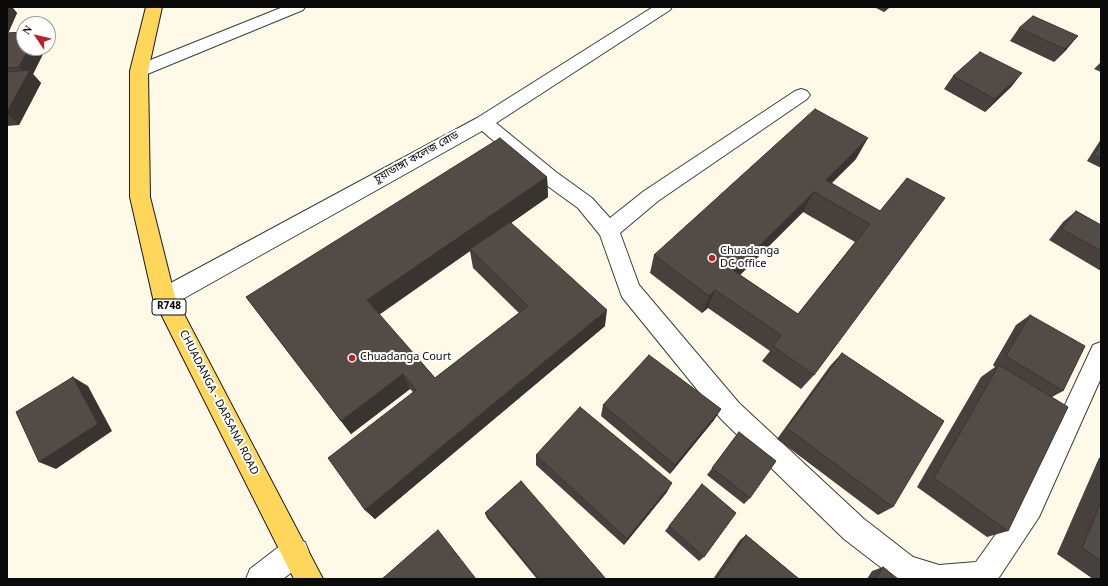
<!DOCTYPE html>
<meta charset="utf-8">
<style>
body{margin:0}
#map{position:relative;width:1108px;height:586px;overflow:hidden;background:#fffae8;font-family:Georgia,serif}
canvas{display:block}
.frame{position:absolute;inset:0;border:8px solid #0a0a0a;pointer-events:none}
.north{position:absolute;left:16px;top:16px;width:40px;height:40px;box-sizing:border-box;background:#fff;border:1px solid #9d9d9d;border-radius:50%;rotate:305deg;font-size:11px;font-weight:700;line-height:16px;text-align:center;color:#0a0a0a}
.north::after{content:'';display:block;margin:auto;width:14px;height:18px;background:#be1f26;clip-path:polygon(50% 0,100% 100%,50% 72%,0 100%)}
</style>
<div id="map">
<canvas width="1108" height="586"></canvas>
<div class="frame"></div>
<div class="north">N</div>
</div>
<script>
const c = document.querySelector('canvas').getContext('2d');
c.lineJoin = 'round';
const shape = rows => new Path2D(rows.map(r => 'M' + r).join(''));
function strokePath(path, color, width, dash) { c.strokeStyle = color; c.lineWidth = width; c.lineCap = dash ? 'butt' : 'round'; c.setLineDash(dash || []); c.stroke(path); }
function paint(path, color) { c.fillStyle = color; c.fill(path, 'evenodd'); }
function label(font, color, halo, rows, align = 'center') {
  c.font = font + ' Georgia,"Noto Sans Bengali",serif'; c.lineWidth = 4; c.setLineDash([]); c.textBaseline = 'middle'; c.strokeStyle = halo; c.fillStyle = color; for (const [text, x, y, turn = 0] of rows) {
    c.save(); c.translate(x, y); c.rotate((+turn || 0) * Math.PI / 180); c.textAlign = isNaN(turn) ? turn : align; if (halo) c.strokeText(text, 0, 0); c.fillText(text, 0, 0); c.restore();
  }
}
const street = shape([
 [283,7,305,7,303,10,145,75,139,77,133,75,130,71,133,67,283,7],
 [653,7,672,7,670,10,496,123,556,172,592,198,610,218,644,191,795,91,801,89,807,91,810,95,807,99,658,201,620,233,639,285,739,403,864,519,913,557,939,565,976,562,1021,499,1093,345,1101,342,1101,378,1039,517,998,579,896,579,844,539,721,419,622,297,600,235,578,208,542,182,482,131,172,305,164,307,156,305,153,298,156,291,477,118,653,7],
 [295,538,305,542,309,552,305,562,283,579,246,579,250,569,285,542,295,538]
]);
const primary = shape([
 [146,7,162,7,148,71,150,197,175,297,323,579,294,579,153,298,130,197,130,71,146,7]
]);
strokePath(street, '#3d3d3d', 2);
strokePath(primary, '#1b1b1b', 2);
paint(street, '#fff');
paint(primary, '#fed659');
paint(shape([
 [7,7,12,7,17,13,8,33,24,48,46,48,33,74,41,83,19,125,7,126],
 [874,7,890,7,884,12],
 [1019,28,1067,49,1054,62,1010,41],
 [1101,62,1101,72,1094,69],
 [953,76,1012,86,985,112,944,89],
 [1101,139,1101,168,1087,161],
 [856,159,831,184,880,211,814,375,801,389,762,361,770,351,708,308,702,313,650,273,654,255],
 [803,212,855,242,798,314,740,275],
 [547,177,548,197,511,223,605,326,375,519,365,510,413,392,410,389,351,434,341,421,246,297],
 [470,251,473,268,519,313,435,378,379,315],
 [1076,211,1101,225,1101,271,1049,240,1063,222],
 [1030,315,1063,391,1052,397,1008,531,987,537,917,487,981,377,995,367,993,365,1016,325],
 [842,353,893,507,878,515,777,439,830,366],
 [603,405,721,409,714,420,670,474,601,416],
 [739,432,750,498,744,504,707,475],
 [536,455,667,492,624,545,536,465],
 [1101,457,1101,579,1093,579,1057,554,1099,458],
 [702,484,704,557,699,561,665,531],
 [485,513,606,579,537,579,487,518],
 [746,535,799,579,713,579,740,540],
 [883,567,898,579,867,579,872,571]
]), '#47403c');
paint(shape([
 [7,7,12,7,17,13,7,36],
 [886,7,890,7,884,12],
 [1078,36,1067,49,1054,62,1065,49],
 [29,48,46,48,33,74,41,83,19,125,7,113,7,112,27,76,19,67],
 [1022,73,1012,86,985,112,995,99],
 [868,138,856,159,819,195,826,180],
 [547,177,548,197,471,251,470,249,470,251,375,317,367,300],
 [814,192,803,212,726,289,734,271],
 [715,290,708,308,702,313,709,296],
 [607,310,605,326,375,519,365,510],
 [403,374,410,389,351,434,341,421],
 [73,377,88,386,112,431,56,469,39,462],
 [721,409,714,420,670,474,675,465],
 [672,483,667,492,624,545,627,539]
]), '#3a3431');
const building = shape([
 [1033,16,1078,36,1065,49,1019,28,1033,16],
 [24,32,24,48,29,48,19,67,7,68,7,33,24,32],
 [980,52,1022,73,995,99,953,76,980,52],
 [30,70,7,112,7,72,30,70],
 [815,109,868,138,826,180,880,211,907,178,945,198,814,375,773,346,781,335,715,290,709,296,654,255,815,109],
 [814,192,870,224,798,314,734,271,814,192],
 [500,138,547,177,367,300,435,378,528,306,470,249,510,222,607,310,365,510,328,458,416,390,403,374,341,421,246,297,500,138],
 [1101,143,1101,158,1094,155,1101,143],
 [1076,211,1101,225,1101,251,1062,229,1076,211],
 [1030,315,1085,346,1063,391,1006,356,1030,315],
 [842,353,944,421,893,507,787,428,842,353],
 [649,355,721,409,675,465,603,405,649,355],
 [999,365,1068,407,1008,531,934,478,999,365],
 [73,377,98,424,39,462,16,412,73,377],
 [580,407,672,483,627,539,536,455,580,407],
 [739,432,776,461,750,498,712,468,739,432],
 [521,481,606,579,539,579,485,513,521,481],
 [702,484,736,513,704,557,669,526,702,484],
 [1101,502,1101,561,1082,548,1101,502],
 [438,530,476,579,382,579,438,530],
 [746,535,799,579,716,579,746,535],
 [883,567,898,579,876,579,883,567]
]);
paint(building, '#534b46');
strokePath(building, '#3a3431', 1);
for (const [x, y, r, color] of [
 [712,258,4,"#be1f26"],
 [352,358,4,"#be1f26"]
]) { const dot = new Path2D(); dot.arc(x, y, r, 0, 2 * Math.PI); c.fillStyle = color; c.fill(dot); strokePath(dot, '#fff', 1.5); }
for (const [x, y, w] of [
 [169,307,34]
]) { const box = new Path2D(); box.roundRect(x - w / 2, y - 8, w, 16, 3); c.fillStyle = '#fff'; c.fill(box); strokePath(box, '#0a0a0a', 1); }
label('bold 10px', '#0a0a0a', null, [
 ["R748",169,307]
]);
label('11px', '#0a0a0a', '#fff', [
 ["চুয়াডাঙ্গা কলেজ রোড",417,158,-29],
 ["CHUADANGA - DARSANA ROAD",218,403,63]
]);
label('11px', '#0a0a0a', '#fff', [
 ["Chuadanga",720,252],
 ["DC office",720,265],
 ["Chuadanga Court",360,358]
], 'left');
</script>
